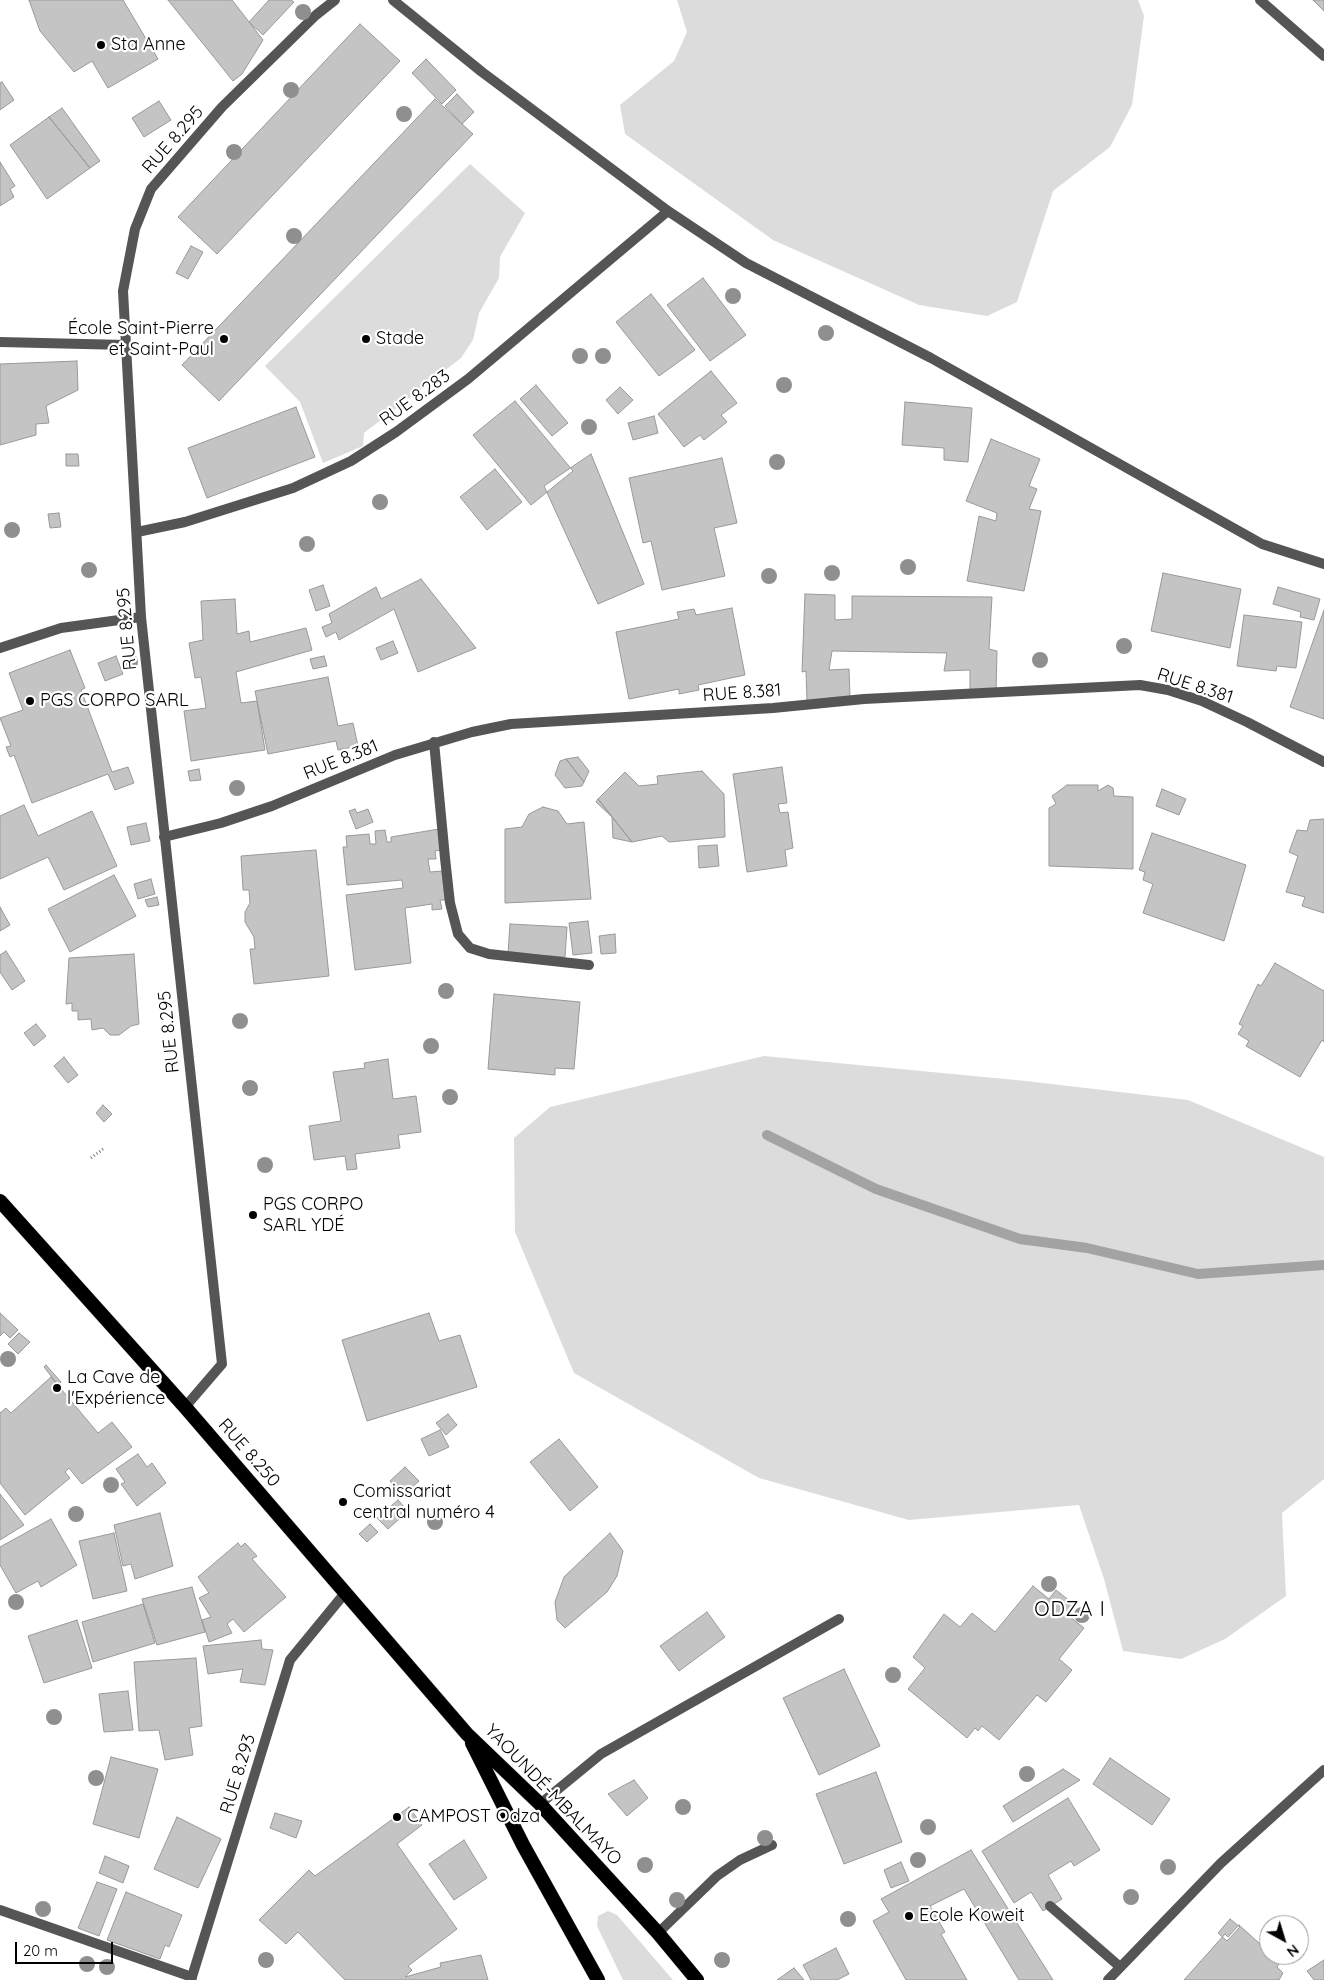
<!DOCTYPE html>
<meta charset="utf-8">
<style>
body{margin:0}
#map{position:relative;width:1324px;height:1980px;overflow:hidden;background:#fff;font-family:Quicksand,sans-serif}
canvas{display:block}
.north{position:absolute;left:1259px;top:1915px;width:50px;height:50px;box-sizing:border-box;background:#fff;border:1px solid #999;border-radius:50%;rotate:141deg;font-size:14px;font-weight:700;line-height:20px;text-align:center;color:#000}
.north::after{content:'';display:block;margin:auto;width:18px;height:22px;background:#000;clip-path:polygon(50% 0,100% 100%,50% 72%,0 100%)}
.scale{position:absolute;left:15px;top:1942px;width:98px;height:22px;box-sizing:border-box;border:2px solid #000;border-top:0;padding-left:6px;font-size:15px;line-height:18px;white-space:nowrap;color:#000;-webkit-text-stroke:4px #fff;paint-order:stroke}
</style>
<div id="map">
<canvas width="1324" height="1980"></canvas>
<div class="north">N</div>
<div class="scale">20 m</div>
</div>
<script>
const c = document.querySelector('canvas').getContext('2d');
c.lineJoin = 'round';
function paint(path, color) { c.fillStyle = color; c.fill(path, 'evenodd'); }
const shape = rows => new Path2D(rows.map(r => 'M' + r).join(''));
function strokePath(path, color, width, dash) { c.strokeStyle = color; c.lineWidth = width; c.lineCap = dash ? 'butt' : 'round'; c.setLineDash(dash || []); c.stroke(path); }
function label(font, color, halo, rows, align = 'center') {
  c.font = font + ' Quicksand,sans-serif'; c.lineWidth = 4.5; c.setLineDash([]); c.textBaseline = 'middle'; c.strokeStyle = halo; c.fillStyle = color; for (const [text, x, y, turn = 0] of rows) {
    c.save(); c.translate(x, y); c.rotate((+turn || 0) * Math.PI / 180); c.textAlign = isNaN(turn) ? turn : align; if (halo) c.strokeText(text, 0, 0); c.fillText(text, 0, 0); c.restore();
  }
}
paint(shape([
 [677,0,1138,0,1144,16,1132,105,1110,147,1053,191,1017,302,987,316,919,305,773,240,625,134,620,105,674,61,687,32],
 [470,164,525,213,500,257,499,278,479,313,473,340,461,358,364,433,363,446,323,463,300,402,265,366],
 [764,1056,1026,1081,1188,1100,1324,1157,1324,1479,1282,1513,1286,1596,1225,1639,1181,1659,1123,1651,1104,1579,1079,1505,909,1520,759,1478,574,1373,515,1232,514,1138,550,1107],
 [608,1911,617,1915,673,1980,623,1980,597,1926,598,1916]
]), '#dcdcdc');
strokePath(shape([
 [767,1135,876,1189,1020,1239,1087,1248,1198,1274,1324,1265]
]), '#a3a3a3', 10);
const building = shape([
 [29,0,123,0,158,59,108,88,92,61,74,72,40,31,29,0],
 [168,0,232,0,263,40,242,74,233,81,168,0],
 [269,0,291,0,294,2,263,35,249,22,269,0],
 [1313,0,1324,0,1324,11,1313,0],
 [360,24,400,61,217,254,178,217,360,24],
 [426,59,456,90,442,104,412,73,426,59],
 [2,82,14,100,0,110,0,83,2,82],
 [457,94,474,112,462,124,445,106,457,94],
 [435,99,473,134,219,401,182,365,435,99],
 [159,101,171,120,144,137,132,118,159,101],
 [62,108,100,161,90,168,49,117,62,108],
 [49,117,90,168,47,199,10,145,49,117],
 [0,162,15,186,10,189,14,197,0,206,0,162],
 [191,246,203,252,188,279,176,273,191,246],
 [703,278,746,335,710,361,667,305,703,278],
 [651,294,695,350,659,376,616,322,651,294],
 [77,361,78,390,46,406,49,423,36,424,36,435,0,445,0,364,77,361],
 [711,371,737,403,721,415,727,422,704,440,700,435,684,447,658,414,711,371],
 [536,385,568,423,552,436,520,399,536,385],
 [620,387,633,400,618,414,606,400,620,387],
 [515,401,573,471,531,505,473,435,515,401],
 [905,402,972,408,968,462,944,460,944,448,902,445,905,402],
 [296,407,315,457,207,498,188,448,296,407],
 [654,416,658,433,633,440,628,423,654,416],
 [991,439,1040,459,1029,486,1037,489,1029,509,1041,511,1024,591,967,581,979,516,996,521,997,513,966,501,991,439],
 [66,454,78,454,79,466,66,466,66,454],
 [591,454,644,584,598,604,544,486,591,454],
 [722,458,737,523,714,528,725,576,662,590,651,541,643,543,629,478,722,458],
 [495,469,522,502,487,530,460,497,495,469],
 [59,513,61,527,50,528,48,514,59,513],
 [1163,573,1241,589,1230,648,1151,631,1163,573],
 [421,579,476,648,418,672,394,609,339,640,336,632,326,637,322,627,332,623,329,614,376,587,381,599,421,579],
 [323,585,330,606,316,611,309,590,323,585],
 [1278,587,1320,599,1314,620,1300,617,1301,612,1273,604,1278,587],
 [805,594,835,595,835,620,852,619,852,596,992,597,989,649,997,651,996,692,970,693,970,670,944,671,947,653,832,651,829,670,849,669,850,698,807,701,806,671,802,672,805,594],
 [235,599,237,634,249,631,250,642,306,628,312,650,236,672,241,703,257,701,265,750,191,761,184,711,206,708,201,677,195,678,189,643,203,640,201,601,235,599],
 [732,608,745,675,698,685,699,690,679,694,679,689,629,699,616,632,679,619,677,612,694,609,696,615,732,608],
 [1324,610,1324,719,1290,707,1324,610],
 [1244,615,1302,622,1296,668,1277,666,1276,671,1237,666,1244,615],
 [393,641,398,653,381,660,376,648,393,641],
 [70,650,85,688,81,690,112,772,128,767,134,783,115,790,108,774,32,803,14,755,10,757,6,747,11,746,0,718,23,710,9,673,70,650],
 [116,656,123,674,105,681,98,663,116,656],
 [324,656,327,666,313,669,310,659,324,656],
 [328,677,338,726,353,723,358,746,338,750,336,741,268,754,255,691,328,677],
 [578,757,589,771,584,782,566,759,578,757],
 [566,759,584,782,582,786,565,788,555,775,560,761,566,759],
 [782,767,787,803,778,804,780,813,788,812,793,848,785,850,787,866,747,872,733,774,782,767],
 [199,769,201,780,190,781,188,771,199,769],
 [702,771,724,794,725,837,669,842,662,836,632,842,598,799,625,772,639,786,658,784,657,776,702,771],
 [1067,785,1098,785,1098,791,1108,785,1113,788,1114,796,1133,797,1133,869,1049,866,1049,808,1056,804,1052,796,1067,785],
 [1162,789,1186,799,1179,815,1156,806,1162,789],
 [598,799,632,842,613,838,612,817,596,802,598,799],
 [24,805,38,836,92,811,117,866,64,890,48,857,0,879,0,816,24,805],
 [543,807,558,811,567,824,584,822,591,899,505,903,505,829,522,827,529,814,543,807],
 [355,809,357,813,368,809,373,822,356,829,349,811,355,809],
 [1324,819,1324,913,1302,906,1305,897,1286,892,1298,856,1289,852,1297,830,1307,831,1310,820,1324,819],
 [146,823,150,841,131,845,127,827,146,823],
 [439,829,441,850,435,851,436,859,428,859,430,872,442,871,445,900,440,900,442,909,432,910,432,904,405,908,411,963,355,970,346,895,403,888,402,880,347,885,343,847,347,847,346,836,369,834,370,844,376,844,375,831,385,830,387,842,391,842,391,837,439,829],
 [1152,833,1246,865,1224,941,1143,913,1153,884,1143,880,1145,872,1139,870,1152,833],
 [717,845,719,866,699,868,698,846,717,845],
 [316,850,329,976,254,984,250,949,255,949,254,937,245,922,245,912,250,903,249,890,243,890,241,856,316,850],
 [114,875,136,916,70,952,48,909,114,875],
 [151,879,155,894,138,899,134,884,151,879],
 [157,897,159,905,148,907,145,900,157,897],
 [0,907,10,925,0,931,0,907],
 [588,921,592,953,573,955,569,923,588,921],
 [510,924,567,927,565,957,508,953,510,924],
 [615,934,616,953,601,954,599,936,615,934],
 [6,951,25,981,12,990,0,972,0,955,6,951],
 [134,954,139,1024,131,1026,119,1035,110,1035,103,1028,92,1030,91,1019,78,1020,78,1011,72,1011,72,1003,66,1004,69,958,134,954],
 [1275,963,1324,991,1324,1042,1322,1040,1300,1077,1246,1046,1249,1041,1238,1034,1243,1026,1239,1024,1258,984,1261,986,1275,963],
 [494,994,580,1002,574,1069,555,1068,555,1075,488,1069,494,994],
 [36,1024,46,1036,34,1046,24,1033,36,1024],
 [64,1057,78,1075,68,1083,54,1066,64,1057],
 [388,1059,393,1099,416,1096,421,1132,398,1135,400,1148,355,1154,357,1169,347,1170,345,1156,314,1160,309,1126,341,1121,333,1072,365,1068,364,1063,388,1059],
 [103,1105,112,1114,104,1122,96,1113,103,1105],
 [0,1313,18,1330,10,1338,4,1332,0,1336,0,1313],
 [429,1313,439,1341,460,1335,477,1387,367,1421,342,1340,429,1313],
 [19,1333,30,1342,18,1354,8,1344,19,1333],
 [46,1365,61,1382,58,1385,44,1367,46,1365],
 [51,1377,98,1433,112,1422,132,1447,82,1484,69,1468,65,1472,70,1478,25,1515,0,1483,0,1413,6,1408,11,1413,51,1377],
 [448,1414,457,1425,446,1435,436,1423,448,1414],
 [440,1430,449,1447,429,1456,421,1439,440,1430],
 [559,1439,598,1487,570,1511,530,1462,559,1439],
 [138,1454,147,1467,152,1463,166,1483,137,1506,121,1484,125,1482,116,1469,138,1454],
 [405,1467,419,1481,403,1495,390,1481,405,1467],
 [0,1494,24,1525,0,1540,0,1494],
 [398,1500,408,1511,388,1529,377,1518,398,1500],
 [160,1513,173,1566,135,1579,131,1564,123,1566,114,1525,160,1513],
 [51,1519,77,1565,41,1587,38,1581,16,1593,0,1565,0,1547,51,1519],
 [370,1524,378,1532,367,1542,359,1534,370,1524],
 [114,1533,127,1591,93,1599,79,1541,114,1533],
 [610,1533,623,1551,617,1576,607,1592,565,1628,557,1620,555,1602,564,1577,610,1533],
 [238,1543,241,1547,245,1543,257,1556,252,1559,286,1597,244,1632,233,1619,227,1624,232,1633,209,1642,202,1620,211,1617,199,1598,209,1593,198,1577,238,1543],
 [1033,1586,1049,1599,1056,1590,1076,1606,1068,1615,1084,1628,1059,1659,1072,1670,1046,1702,1037,1695,999,1740,982,1726,978,1731,975,1728,967,1738,908,1689,925,1668,913,1657,944,1614,960,1627,972,1613,995,1632,1033,1586],
 [192,1587,205,1632,157,1645,142,1599,192,1587],
 [143,1604,155,1643,93,1662,82,1622,143,1604],
 [707,1612,725,1637,679,1671,660,1646,707,1612],
 [77,1620,92,1668,44,1683,28,1636,77,1620],
 [261,1640,262,1649,273,1650,265,1685,240,1682,243,1669,208,1674,203,1646,261,1640],
 [196,1658,202,1726,189,1728,193,1755,165,1760,159,1730,139,1731,134,1662,196,1658],
 [844,1669,880,1746,819,1775,783,1698,844,1669],
 [128,1691,133,1730,104,1732,99,1694,128,1691],
 [111,1757,158,1769,139,1838,93,1824,111,1757],
 [1110,1758,1170,1799,1152,1825,1093,1784,1110,1758],
 [1063,1769,1080,1780,1013,1822,1003,1806,1063,1769],
 [876,1772,902,1842,844,1864,816,1794,876,1772],
 [634,1780,648,1798,627,1816,608,1794,634,1780],
 [1068,1798,1100,1850,1074,1866,1071,1861,1048,1875,1062,1899,1043,1911,1031,1892,1014,1903,982,1851,1068,1798],
 [409,1807,422,1825,397,1844,457,1929,408,1966,412,1970,405,1977,441,1967,440,1963,481,1955,488,1980,345,1980,298,1932,286,1944,259,1920,309,1870,315,1876,409,1807],
 [275,1813,302,1821,296,1838,270,1828,275,1813],
 [177,1817,221,1839,198,1888,154,1869,177,1817],
 [464,1840,487,1878,454,1900,429,1864,464,1840],
 [971,1850,1053,1980,1019,1980,964,1889,930,1906,945,1932,941,1934,967,1980,906,1980,873,1921,889,1912,881,1899,971,1850],
 [105,1856,129,1866,123,1883,99,1873,105,1856],
 [901,1862,909,1881,891,1888,884,1870,901,1862],
 [97,1882,117,1889,99,1936,78,1928,97,1882],
 [126,1892,182,1915,169,1947,165,1945,160,1959,107,1940,126,1892],
 [1230,1919,1240,1927,1227,1941,1218,1933,1230,1919],
 [1239,1925,1269,1952,1269,1955,1273,1955,1280,1962,1277,1967,1283,1973,1279,1980,1184,1980,1225,1934,1228,1937,1239,1925],
 [836,1948,849,1974,837,1980,811,1980,803,1965,836,1948],
 [1324,1960,1324,1980,1314,1980,1307,1971,1324,1960],
 [794,1968,804,1980,777,1980,794,1968]
]);
paint(building, '#c4c4c4');
strokePath(building, '#999', 1);
const trunk = shape([
 [0,1201,185,1407,467,1734,540,1804,658,1933,697,1980],
 [472,1743,523,1845,598,1980]
]);
strokePath(trunk, '#dbdbdb', 15);
strokePath(shape([
 [91,1158,103,1149]
]), '#777', 3, [1, 2.5]);
strokePath(shape([
 [0,1910,192,1977]
]), '#555', 10);
strokePath(shape([
 [393,0,482,72,668,211,746,263,931,358,1262,544,1324,564],
 [1260,0,1324,56],
 [0,342,126,345],
 [137,532,185,522,293,488,351,461,396,432,468,379,668,211],
 [0,648,61,628,141,617],
 [434,742,445,858,450,903,458,934,470,948,489,954,589,965],
 [164,837,221,823,272,806,395,755,472,732,511,724,773,708,864,699,1140,685,1168,690,1202,701,1247,722,1324,762],
 [540,1804,601,1754,839,1619],
 [1050,1906,1119,1966],
 [658,1933,717,1876,740,1860,772,1845],
 [191,1980,290,1660,345,1593],
 [1108,1980,1221,1863,1324,1770]
]), '#555', 10);
strokePath(shape([
 [185,1407,222,1364,141,617,123,291,135,229,151,189,222,107,316,15,335,0]
]), '#555', 10);
strokePath(trunk, '#000', 14);
c.fillStyle = '#8f8f8f';
for (const [x, y] of [
 [303,12],
 [291,90],
 [404,114],
 [234,152],
 [294,236],
 [733,296],
 [826,333],
 [580,356],
 [603,356],
 [784,385],
 [589,427],
 [777,462],
 [380,502],
 [12,530],
 [307,544],
 [908,567],
 [89,570],
 [832,573],
 [769,576],
 [1124,646],
 [1040,660],
 [130,662],
 [237,788],
 [446,991],
 [240,1021],
 [431,1046],
 [250,1088],
 [450,1097],
 [265,1165],
 [8,1359],
 [111,1485],
 [76,1514],
 [435,1522],
 [1049,1584],
 [16,1602],
 [1082,1615],
 [893,1675],
 [54,1717],
 [1027,1774],
 [96,1778],
 [683,1807],
 [928,1827],
 [765,1838],
 [918,1860],
 [645,1865],
 [1168,1867],
 [1131,1897],
 [677,1900],
 [43,1909],
 [848,1919],
 [266,1960],
 [722,1960],
 [87,1964],
 [107,1967]
]) { c.beginPath(); c.arc(x, y, 8, 0, 2 * Math.PI); c.fill(); }
for (const [x, y, r, color] of [
 [101,45,5,"#000"],
 [224,339,5,"#000"],
 [366,339,5,"#000"],
 [30,701,5,"#000"],
 [253,1215,5,"#000"],
 [57,1388,5,"#000"],
 [343,1502,5,"#000"],
 [397,1817,5,"#000"],
 [909,1916,5,"#000"]
]) { const dot = new Path2D(); dot.arc(x, y, r, 0, 2 * Math.PI); c.fillStyle = color; c.fill(dot); strokePath(dot, '#fff', 2); }
label('18px', '#000', '#fff', [
 ["Sta Anne",111,45],
 ["École Saint-Pierre",214,329,"right"],
 ["et Saint-Paul",214,350,"right"],
 ["Stade",376,339],
 ["PGS CORPO SARL",40,701],
 ["PGS CORPO",263,1205],
 ["SARL YDÉ",263,1226],
 ["La Cave de",67,1378],
 ["l'Expérience",67,1399],
 ["Comissariat",353,1492],
 ["central numéro 4",353,1513],
 ["CAMPOST Odza",407,1817],
 ["Ecole Koweit",919,1916]
], 'left');
label('18px', '#000', '#fff', [
 ["RUE 8.295",173,140,-49],
 ["RUE 8.283",415,398,-36],
 ["RUE 8.295",127,629,-95],
 ["RUE 8.381",1195,686,18],
 ["RUE 8.381",742,693,-4],
 ["RUE 8.381",341,760,-22],
 ["RUE 8.295",169,1032,-96],
 ["RUE 8.250",249,1453,49],
 ["RUE 8.293",238,1774,-73],
 ["YAOUNDÉ-MBALMAYO",553,1795,46]
]);
c.letterSpacing = '1px';
label('20px', '#000', '#fff', [
 ["ODZA I",1070,1610]
]);
c.letterSpacing = '0px';
</script>
